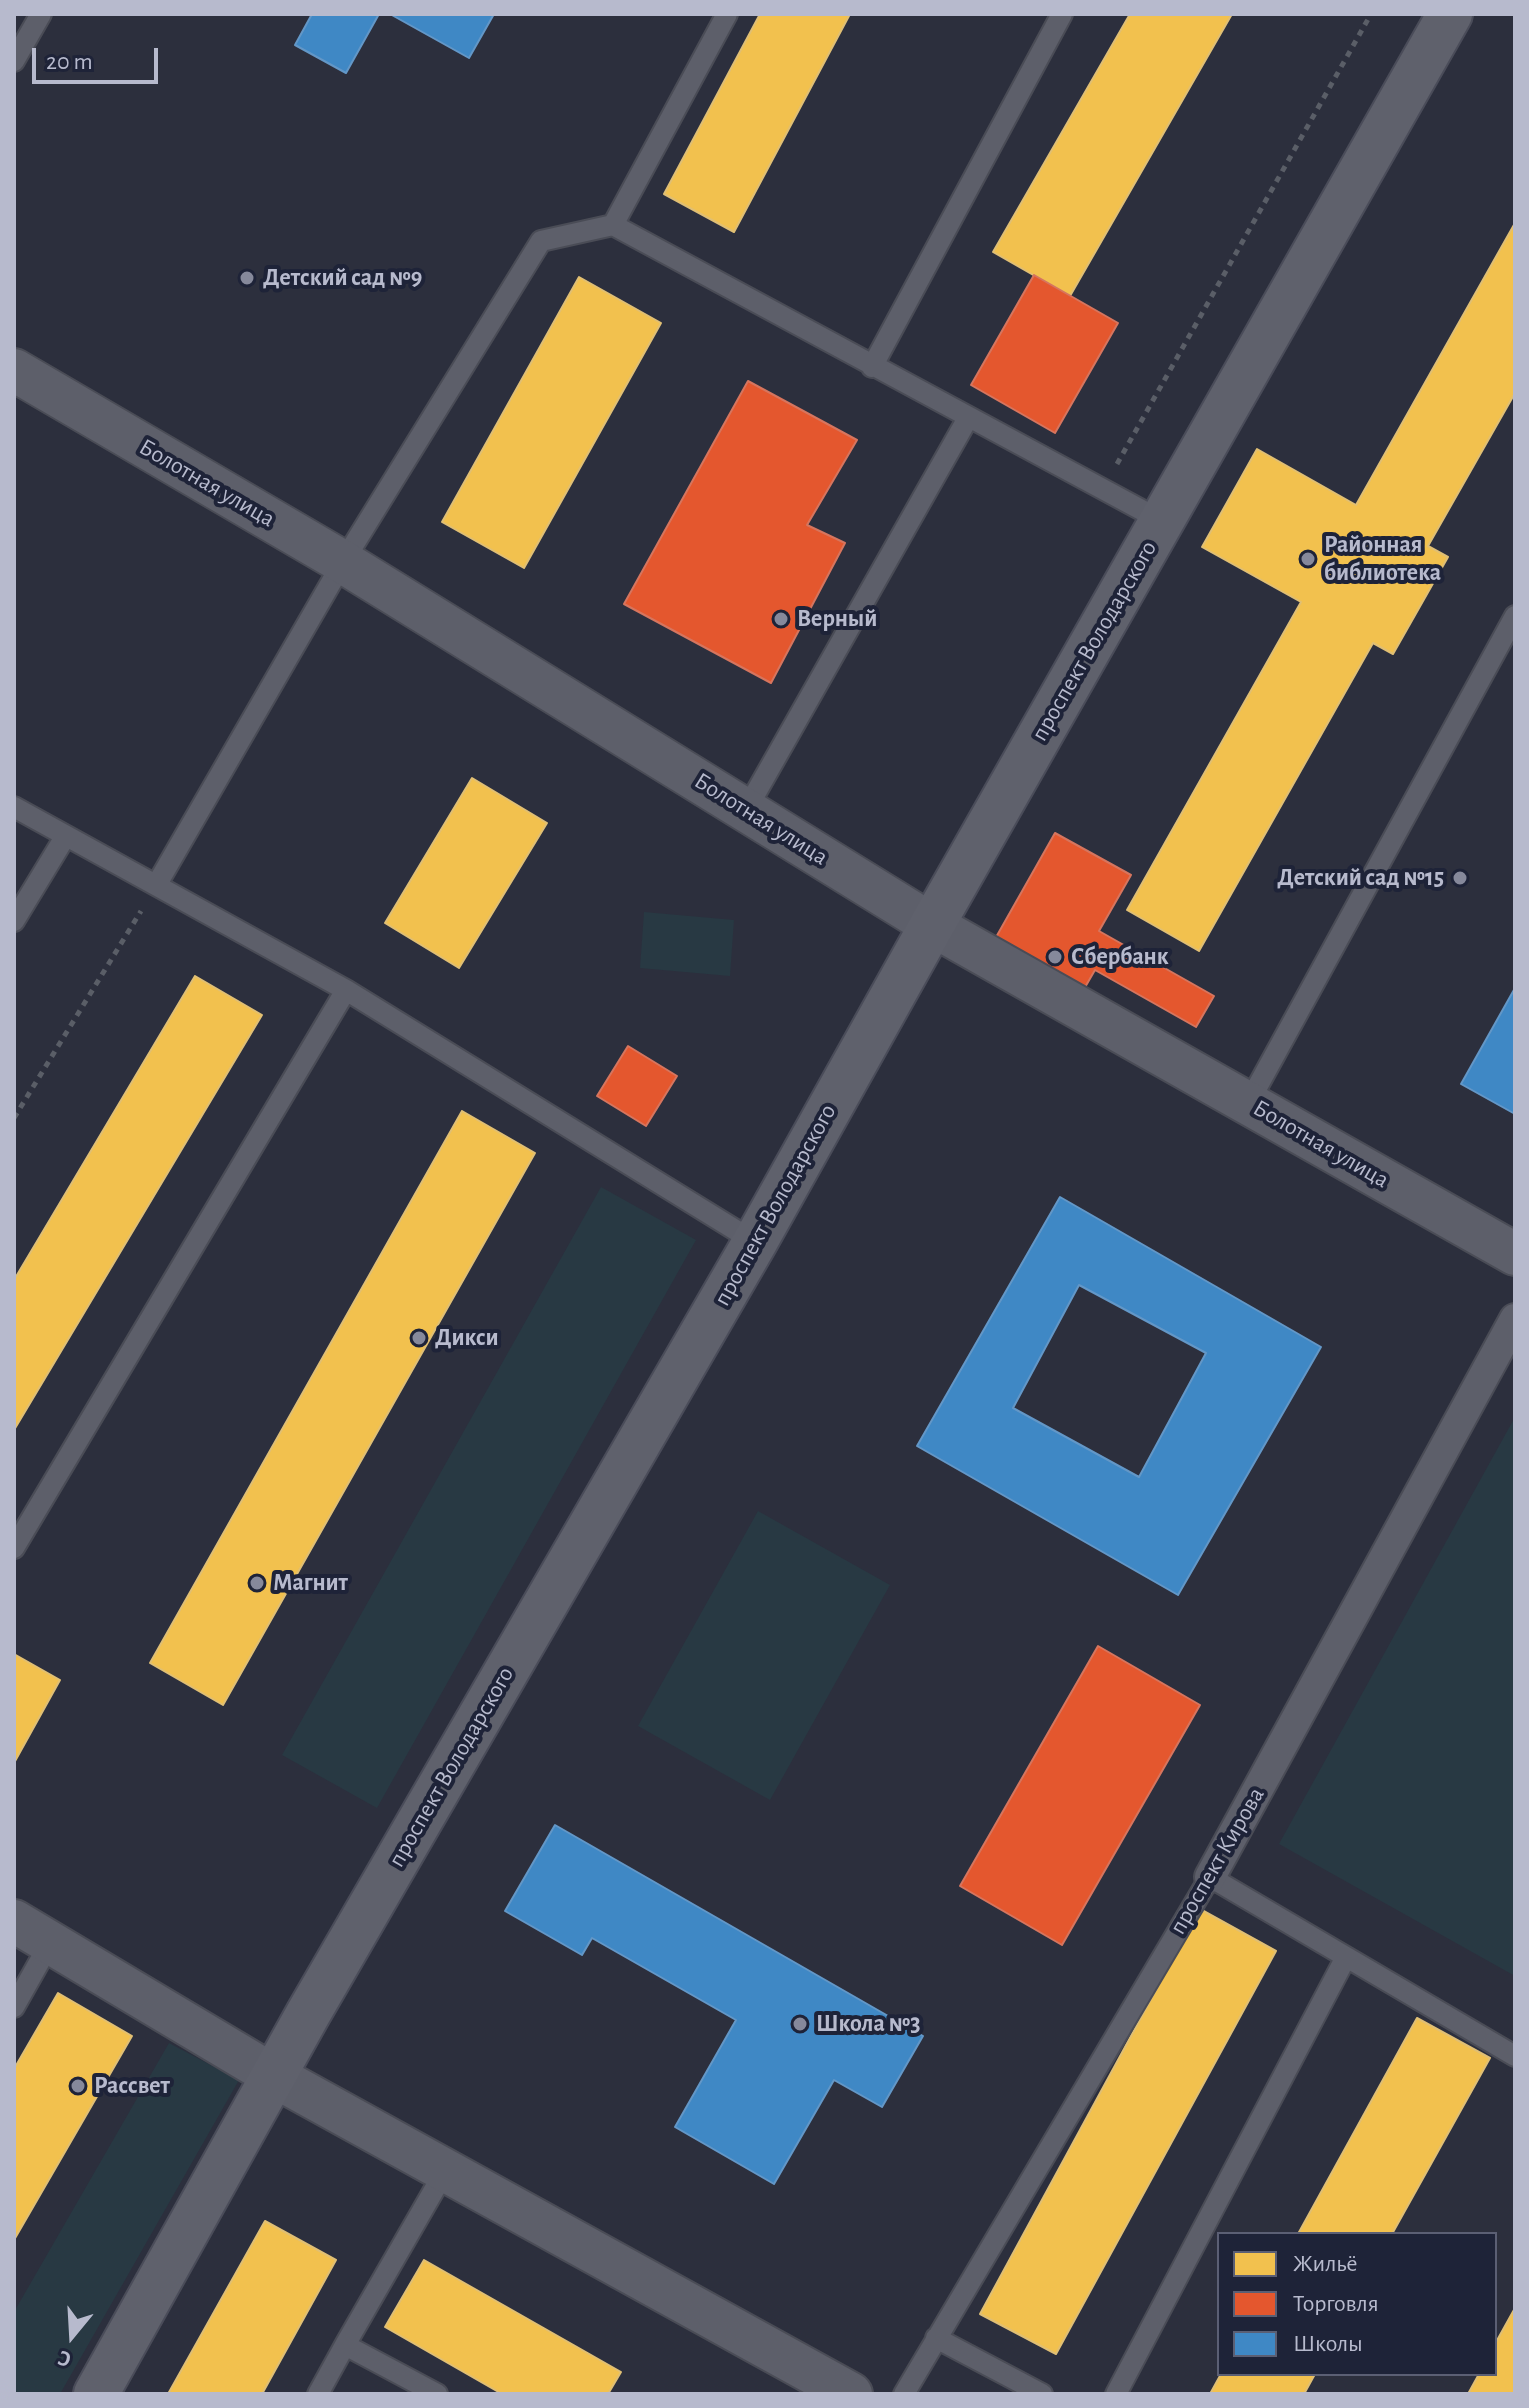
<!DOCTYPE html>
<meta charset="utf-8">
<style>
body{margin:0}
#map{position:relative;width:1529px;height:2408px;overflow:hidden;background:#2c2f3d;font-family:"Alegreya Sans",sans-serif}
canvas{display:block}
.frame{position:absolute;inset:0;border:16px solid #b7bacd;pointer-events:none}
.legend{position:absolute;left:1217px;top:2232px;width:280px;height:144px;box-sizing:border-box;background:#1e2338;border:2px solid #5b5f74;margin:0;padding:10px 14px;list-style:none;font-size:24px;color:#b7bacd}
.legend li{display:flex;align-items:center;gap:16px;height:40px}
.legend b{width:40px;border:2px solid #5b5f74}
.north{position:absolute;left:32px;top:2296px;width:80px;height:80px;-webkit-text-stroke:6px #1e2338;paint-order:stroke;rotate:198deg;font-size:22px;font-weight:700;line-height:32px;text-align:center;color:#b7bacd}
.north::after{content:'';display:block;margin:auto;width:28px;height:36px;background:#b7bacd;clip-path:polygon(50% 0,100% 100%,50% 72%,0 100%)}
.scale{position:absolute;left:32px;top:48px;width:126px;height:36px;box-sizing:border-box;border:4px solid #b7bacd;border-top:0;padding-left:10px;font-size:24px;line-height:28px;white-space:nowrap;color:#b7bacd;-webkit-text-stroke:6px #1e2338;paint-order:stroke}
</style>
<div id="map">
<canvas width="1529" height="2408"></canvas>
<div class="frame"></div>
<ul class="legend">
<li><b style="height:22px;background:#f2c14e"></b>Жильё</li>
<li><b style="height:22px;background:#e4572e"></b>Торговля</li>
<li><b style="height:22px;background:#3f88c5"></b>Школы</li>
</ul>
<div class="north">С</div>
<div class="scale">20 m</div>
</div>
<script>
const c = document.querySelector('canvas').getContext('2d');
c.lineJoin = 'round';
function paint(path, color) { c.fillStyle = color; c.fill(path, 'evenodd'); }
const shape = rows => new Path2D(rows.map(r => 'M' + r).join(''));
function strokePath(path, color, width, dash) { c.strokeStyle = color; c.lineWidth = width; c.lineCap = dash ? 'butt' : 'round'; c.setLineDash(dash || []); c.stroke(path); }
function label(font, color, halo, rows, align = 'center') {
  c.font = font + ' "Alegreya Sans",sans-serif'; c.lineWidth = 8; c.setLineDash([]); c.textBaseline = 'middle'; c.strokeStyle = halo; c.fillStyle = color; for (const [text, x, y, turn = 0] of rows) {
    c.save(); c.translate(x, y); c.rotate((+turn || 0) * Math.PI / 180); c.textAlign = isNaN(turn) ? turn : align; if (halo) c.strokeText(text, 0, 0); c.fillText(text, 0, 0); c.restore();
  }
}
paint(shape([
 [644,912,734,920,730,976,640,968],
 [601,1187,696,1240,377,1808,282,1755],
 [1515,1417,1515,1976,1279,1844],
 [758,1511,890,1585,770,1800,638,1726],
 [169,2043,239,2080,60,2394,14,2394,14,2312]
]), '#283943');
const homes = shape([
 [760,14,850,14,734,232,664,194,760,14],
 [1130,14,1232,14,1070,296,993,252,1130,14],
 [1515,223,1515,393,1428,546,1448,557,1393,654,1373,643,1199,951,1127,910,1301,602,1202,547,1257,449,1356,505,1515,223],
 [579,277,661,323,524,568,442,522,579,277],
 [472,778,547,823,459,968,385,923,472,778],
 [195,976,262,1015,14,1430,14,1280,195,976],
 [462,1111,535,1153,223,1705,150,1663,462,1111],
 [14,1654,60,1680,14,1763,14,1654],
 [1200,1909,1276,1951,1056,2354,980,2314,1200,1909],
 [58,1993,132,2036,14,2240,14,2069,58,1993],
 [1417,2018,1490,2058,1392,2234,1298,2234,1417,2018],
 [265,2221,336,2260,262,2394,168,2394,265,2221],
 [424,2260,621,2372,608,2394,502,2394,385,2327,424,2260],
 [1515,2308,1515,2394,1468,2394,1479,2374,1495,2374,1495,2344,1515,2308],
 [1221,2374,1315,2374,1304,2394,1210,2394,1221,2374]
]);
paint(homes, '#f2c14e');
strokePath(homes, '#e0bf74', 2);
const shops = shape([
 [1034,275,1118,323,1055,433,971,385,1034,275],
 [748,381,857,440,807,525,845,543,771,683,624,604,748,381],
 [1055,833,1131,875,1099,931,1214,996,1196,1027,1095,970,1084,989,995,939,1055,833],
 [628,1046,677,1076,646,1126,597,1096,628,1046],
 [1098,1646,1200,1705,1062,1945,960,1886,1098,1646]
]);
paint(shops, '#e4572e');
strokePath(shops, '#d6755e', 2);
const schools = shape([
 [312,14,379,14,346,73,295,45,312,14],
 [390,14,494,14,469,58,390,14],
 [1515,988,1515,1114,1461,1084,1515,988],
 [1060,1197,1321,1347,1178,1595,917,1446,1060,1197],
 [1079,1285,1206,1353,1139,1477,1013,1408,1079,1285],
 [555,1825,923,2036,882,2107,834,2080,774,2184,675,2127,736,2020,592,1938,582,1955,505,1911,555,1825]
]);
paint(schools, '#3f88c5');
strokePath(schools, '#6397c7', 2);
const service = shape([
 [14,61,41,14],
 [613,225,1162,521],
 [872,367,1062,14],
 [14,807,346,990,755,1242],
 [746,810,968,418],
 [157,884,343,562,541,241,613,225,727,14],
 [14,921,65,837],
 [1249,1102,1515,616],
 [14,1548,346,990],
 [14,2007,50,1943],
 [936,2338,1042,2394],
 [345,2345,445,2171],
 [318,2394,345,2345,437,2394],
 [904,2394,1210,1877,1515,2056],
 [1116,2394,1346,1957]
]);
const pedestrian = shape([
 [1210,1877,1515,1319]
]);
const minor = shape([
 [14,370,343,562,932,925,1515,1254],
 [14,1921,274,2076,851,2394]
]);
const primary = shape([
 [96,2394,308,2014,755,1242,932,925,1450,14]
]);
strokePath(service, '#4a4c56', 24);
strokePath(pedestrian, '#4a4c56', 34);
strokePath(minor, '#4a4c56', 46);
strokePath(primary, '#4a4c59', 48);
strokePath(shape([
 [1117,464,1371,14],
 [14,1118,141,911]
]), '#5a5e67', 5, [6, 6]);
strokePath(service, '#5d5f6a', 20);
strokePath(pedestrian, '#5d5f6a', 30);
strokePath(minor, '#5d5f6a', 42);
strokePath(primary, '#5f616c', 44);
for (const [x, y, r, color] of [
 [247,278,8,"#86899b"],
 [1308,559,8,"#86899b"],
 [781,619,8,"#86899b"],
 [1460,878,8,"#86899b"],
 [1055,957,8,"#86899b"],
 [419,1338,8,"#86899b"],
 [257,1583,8,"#86899b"],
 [800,2024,8,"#86899b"],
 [78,2086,8,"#86899b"]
]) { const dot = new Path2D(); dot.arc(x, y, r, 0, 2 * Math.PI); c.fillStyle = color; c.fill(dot); strokePath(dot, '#1e2338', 3); }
label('bold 24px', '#b7bacd', '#1e2338', [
 ["Детский сад №9",263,278],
 ["Районная",1324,545],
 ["библиотека",1324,573],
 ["Верный",797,619],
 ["Детский сад №15",1444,878,"right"],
 ["Сбербанк",1071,957],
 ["Дикси",435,1338],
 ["Магнит",273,1583],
 ["Школа №3",816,2024],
 ["Рассвет",94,2086]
], 'left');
label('24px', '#b7bacd', '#1e2338', [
 ["Болотная улица",207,483,30],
 ["проспект Володарского",1094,641,-60],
 ["Болотная улица",761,819,32],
 ["Болотная улица",1321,1144,30],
 ["проспект Володарского",775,1205,-61],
 ["проспект Володарского",451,1767,-60],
 ["проспект Кирова",1217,1861,-60]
]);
</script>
